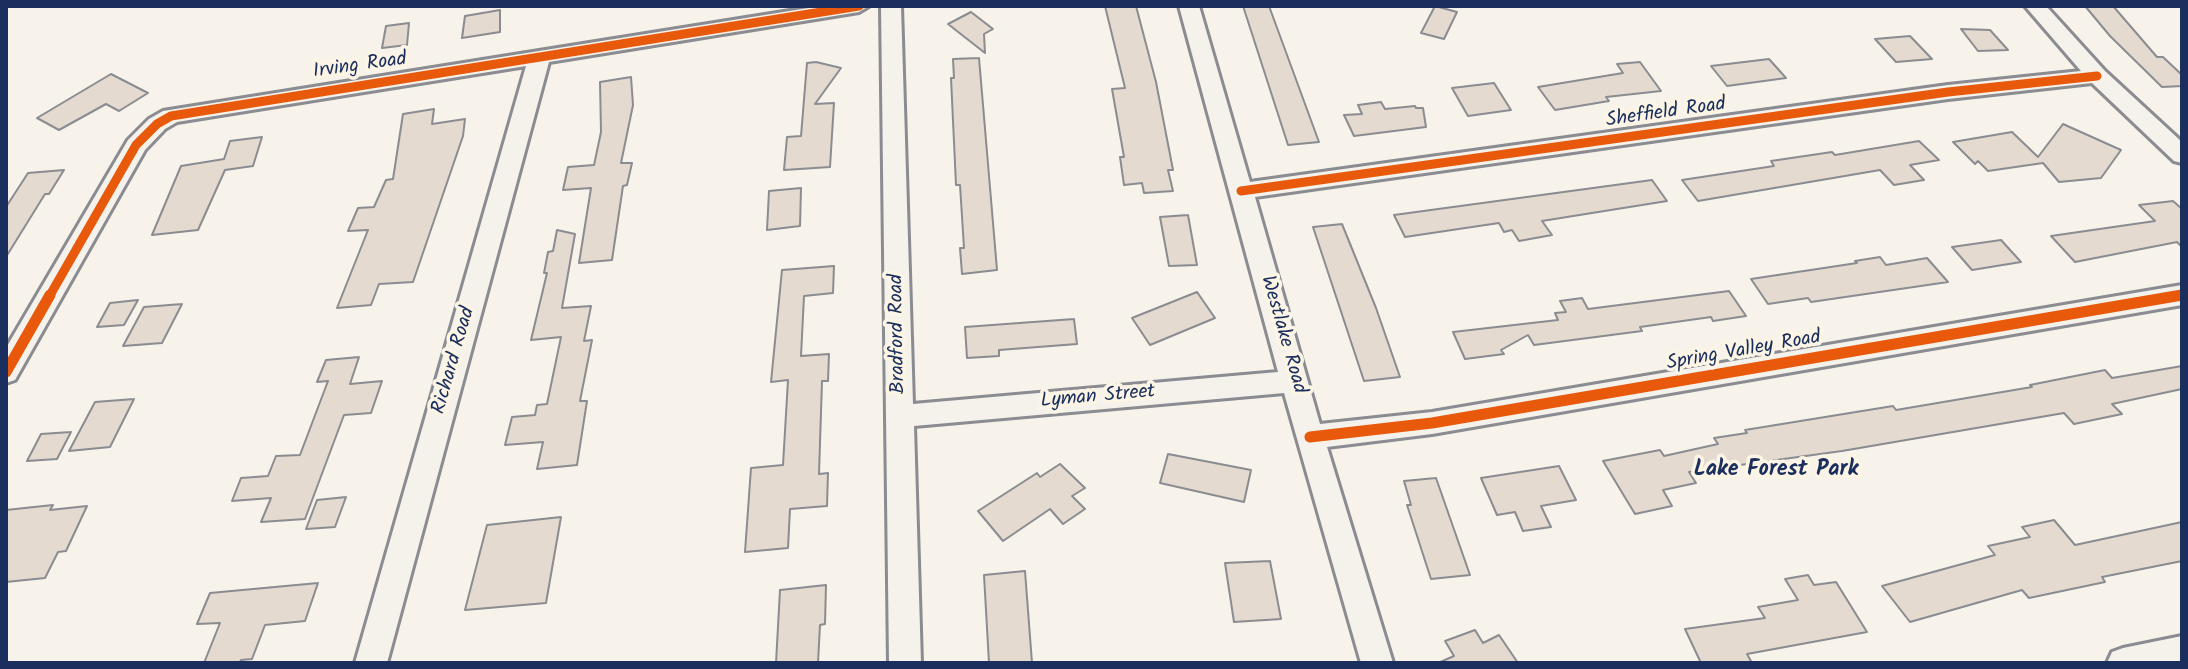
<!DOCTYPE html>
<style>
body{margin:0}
#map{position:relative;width:2188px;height:669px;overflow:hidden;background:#f7f3ea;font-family:Kalam,sans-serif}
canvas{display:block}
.frame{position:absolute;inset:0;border:8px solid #1b2f5e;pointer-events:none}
</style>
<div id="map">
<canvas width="2188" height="669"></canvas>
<div class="frame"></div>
</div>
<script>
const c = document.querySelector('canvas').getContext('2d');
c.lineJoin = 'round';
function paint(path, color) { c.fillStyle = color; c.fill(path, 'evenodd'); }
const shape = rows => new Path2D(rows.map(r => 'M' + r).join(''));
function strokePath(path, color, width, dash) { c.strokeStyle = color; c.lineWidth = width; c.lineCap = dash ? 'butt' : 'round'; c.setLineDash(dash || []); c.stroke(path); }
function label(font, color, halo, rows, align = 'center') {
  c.font = font + ' Kalam,sans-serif'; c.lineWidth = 7; c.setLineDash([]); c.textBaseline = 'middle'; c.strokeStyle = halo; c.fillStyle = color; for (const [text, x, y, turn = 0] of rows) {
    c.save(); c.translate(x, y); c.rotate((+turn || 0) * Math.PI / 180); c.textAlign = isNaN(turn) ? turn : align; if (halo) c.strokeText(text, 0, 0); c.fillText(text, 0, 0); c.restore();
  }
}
const building = shape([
 [1105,6,1136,6,1156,82,1173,170,1168,170,1173,191,1144,193,1142,183,1124,185,1120,157,1124,157,1112,89,1125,88,1105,6],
 [1243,6,1269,6,1319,142,1288,145,1243,6],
 [1435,6,1457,12,1444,39,1421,33,1435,6],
 [2085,6,2113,6,2157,57,2163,57,2182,75,2182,86,2162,87,2110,36,2085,6],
 [500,10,500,32,462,38,465,16,500,10],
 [971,12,993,29,984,34,985,53,948,24,971,12],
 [409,23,407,45,382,48,386,26,409,23],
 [1961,29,1990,30,2008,50,1978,51,1961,29],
 [1910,36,1932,59,1896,62,1875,39,1910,36],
 [979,58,997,270,962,274,960,248,964,248,960,185,956,185,951,78,954,78,953,59,979,58],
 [1769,59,1786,78,1727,86,1711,66,1769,59],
 [816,62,841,68,815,104,834,103,830,167,784,170,787,137,801,136,807,63,816,62],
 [1640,62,1661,91,1606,97,1609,101,1555,110,1538,87,1623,73,1617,64,1640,62],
 [111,74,148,93,119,111,106,104,59,130,37,118,111,74],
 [631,77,633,105,621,163,632,163,627,185,623,186,612,260,579,263,591,188,563,190,568,167,594,165,601,132,600,82,631,77],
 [1494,83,1511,110,1468,116,1452,88,1494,83],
 [1381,102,1385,109,1415,106,1416,108,1423,108,1426,127,1354,136,1344,115,1362,114,1358,105,1381,102],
 [434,109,432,124,465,119,463,136,413,282,379,284,371,305,337,308,368,230,348,231,358,208,374,207,386,180,393,179,403,114,434,109],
 [2063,124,2121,150,2101,178,2059,182,2043,163,1988,171,1978,161,1975,164,1953,142,2012,132,2038,157,2063,124],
 [262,137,253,166,225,170,198,230,152,235,181,166,224,159,230,141,262,137],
 [1919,141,1939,160,1910,165,1924,180,1894,185,1880,170,1698,201,1682,180,1774,166,1771,161,1832,152,1835,155,1919,141],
 [64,170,49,194,45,194,6,257,6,207,28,173,64,170],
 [1652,180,1667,201,1542,221,1552,235,1519,241,1512,230,1504,232,1499,223,1405,237,1394,215,1652,180],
 [801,188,800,226,767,230,769,191,801,188],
 [2173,201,2182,209,2182,247,2177,242,2075,262,2051,236,2155,221,2139,205,2173,201],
 [1188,215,1197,265,1169,266,1160,217,1188,215],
 [1342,224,1376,308,1400,377,1364,381,1313,227,1342,224],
 [557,230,575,234,562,308,591,306,584,341,592,340,580,401,587,401,577,465,537,469,543,442,505,445,512,417,535,415,537,405,547,404,561,337,531,340,547,273,544,273,548,252,553,251,557,230],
 [2001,240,2021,262,1972,270,1952,247,2001,240],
 [1880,257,1886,265,1927,258,1948,282,1811,302,1808,298,1768,304,1751,279,1857,263,1855,261,1880,257],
 [834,266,833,293,804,296,801,356,829,354,828,381,822,381,819,474,828,473,827,506,790,509,788,548,745,552,751,468,783,465,788,380,771,382,782,270,834,266],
 [1729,291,1746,316,1713,321,1711,317,1640,327,1642,331,1534,345,1528,335,1501,350,1504,354,1465,359,1453,332,1558,320,1555,313,1566,312,1560,301,1582,298,1588,309,1729,291],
 [1197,292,1215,318,1150,345,1132,318,1197,292],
 [138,300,124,325,97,327,110,303,138,300],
 [182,304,162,343,123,346,144,307,182,304],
 [1074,319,1077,344,999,350,999,356,967,358,965,327,1074,319],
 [359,357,350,384,382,381,371,413,344,415,305,519,261,522,271,498,232,501,241,478,268,476,276,456,300,455,328,381,317,382,326,360,359,357],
 [2182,366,2182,389,2112,404,2122,414,2074,424,2064,413,1842,451,1689,472,1696,483,1663,490,1672,506,1635,514,1603,461,1660,450,1664,456,1718,444,1714,438,1747,433,1745,430,1893,406,1896,410,2032,387,2030,385,2105,370,2112,378,2182,366],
 [134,399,110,447,69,451,95,402,134,399],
 [71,432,57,459,27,461,41,434,71,432],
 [1168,454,1251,470,1244,502,1160,483,1168,454],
 [1060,464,1085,488,1072,496,1085,509,1063,524,1050,509,1003,541,978,511,1037,473,1040,477,1060,464],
 [1559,466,1576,500,1541,506,1551,527,1523,531,1515,512,1497,515,1481,478,1559,466],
 [1436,478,1470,575,1431,579,1407,505,1411,505,1404,481,1436,478],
 [346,497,335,527,306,529,317,500,346,497],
 [53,505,50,510,87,506,66,551,58,552,45,578,6,582,6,510,53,505],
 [561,517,546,603,465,610,487,525,561,517],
 [2054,520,2075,545,2182,522,2182,561,2102,577,2105,582,2029,598,2022,590,1910,622,1882,586,1995,555,1988,546,2030,537,2022,527,2054,520],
 [1270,561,1281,619,1234,622,1225,563,1270,561],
 [1025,571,1032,663,989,663,984,575,1025,571],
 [1808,575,1814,585,1836,582,1867,632,1747,654,1752,663,1701,663,1685,629,1765,618,1758,607,1798,600,1785,579,1808,575],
 [318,583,305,621,265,625,252,659,241,660,239,663,204,663,220,623,197,624,210,593,318,583],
 [826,585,825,624,820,625,818,663,776,663,780,590,826,585],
 [1475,630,1483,643,1499,635,1518,663,1438,663,1454,656,1445,641,1475,630]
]);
paint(building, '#e4dacf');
strokePath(building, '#8a8c91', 2);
const street = shape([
 [821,6,869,6,859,12,549,62,387,663,355,663,526,66,177,122,165,129,145,150,15,380,6,383,6,348,128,140,149,119,163,111,821,6],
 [881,6,901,6,913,404,1278,372,1179,6,1199,6,1250,182,1948,85,2081,71,2025,6,2046,6,2105,71,2182,142,2182,163,2174,161,2092,83,1948,99,1255,197,1320,424,1432,412,2182,285,2182,305,1432,434,1327,447,1393,663,1361,663,1284,393,914,426,921,663,889,663,881,6],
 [2182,636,2182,663,2107,663,2112,652,2123,648,2182,636]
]);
strokePath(street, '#8a8c91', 6);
paint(street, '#f5f2ec');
strokePath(shape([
 [1241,191,1948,92,2097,76],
 [49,297,136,145,157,124,171,116,859,6],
 [2171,297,2182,295]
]), '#e8590c', 9);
strokePath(shape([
 [6,372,50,295],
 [1310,437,1432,423,2182,295]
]), '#e8590c', 11);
label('20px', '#1b2f5e', '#fcf5e5', [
 ["Irving Road",360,67,-8],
 ["Sheffield Road",1666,114,-8],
 ["Bradford Road",899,334,-91],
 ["Westlake Road",1282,335,74],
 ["Spring Valley Road",1744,352,-10],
 ["Richard Road",455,361,-74],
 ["Lyman Street",1098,398,-5]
]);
label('bold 22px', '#1b2f5e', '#fcf5e5', [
 ["Lake Forest Park",1776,471]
]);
</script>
